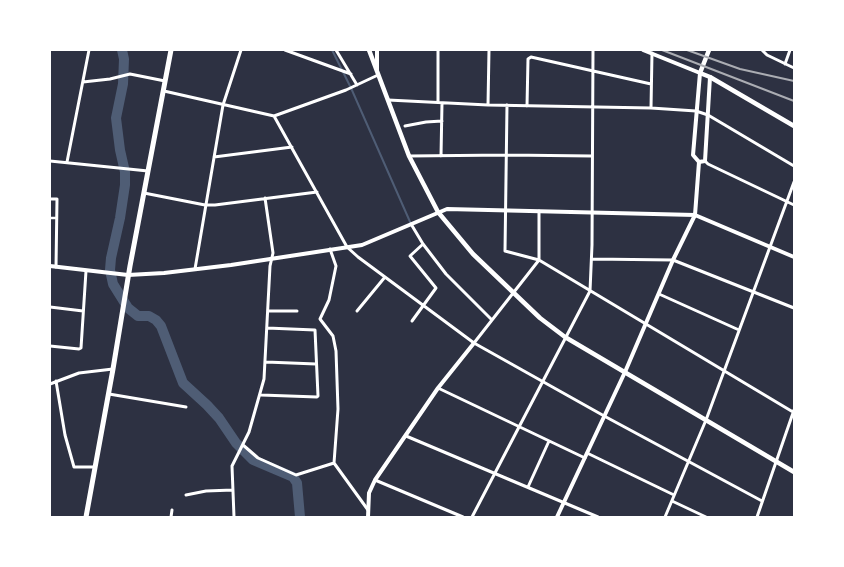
<!DOCTYPE html>
<style>
body{margin:0}
#map{position:relative;width:844px;height:567px;overflow:hidden;background:#2d3142;font-family:"Sofia Sans Condensed",sans-serif}
canvas{display:block}
.frame{position:absolute;inset:0;border:51px solid #fff;pointer-events:none}
</style>
<div id="map">
<canvas width="844" height="567"></canvas>
<div class="frame"></div>
</div>
<script>
const c = document.querySelector('canvas').getContext('2d');
c.lineJoin = 'round';
const shape = rows => new Path2D(rows.map(r => 'M' + r).join(''));
function strokePath(path, color, width, dash) { c.strokeStyle = color; c.lineWidth = width; c.lineCap = dash ? 'butt' : 'round'; c.setLineDash(dash || []); c.stroke(path); }
strokePath(shape([
 [332,50,351,88,411,224]
]), '#4f5d75', 2);
strokePath(shape([
 [122,50,124,59,123,84,116,118,120,150,125,172,125,185,120,218,111,258,110,270,113,284,128,308,138,316,149,316,156,320,161,326,183,383,207,405,219,418,236,443,253,460,293,477,297,483,300,517]
]), '#4f5d75', 10);
strokePath(shape([
 [50,218,56,218]
]), '#fff', 2.5);
strokePath(shape([
 [285,50,351,74],
 [336,50,357,85],
 [762,50,767,55,794,68],
 [785,64,790,50],
 [83,82,110,79,130,74,165,81],
 [164,91,274,116,346,90,378,75],
 [388,100,488,105,651,108,696,111,708,115,794,166],
 [438,102,438,50],
 [488,105,489,50],
 [507,105,505,251,539,260,793,412],
 [527,106,528,59,531,57,651,84],
 [651,108,652,53],
 [274,116,347,247,358,257,474,343,606,417,762,501],
 [405,126,426,122,442,121],
 [409,156,507,155,592,156],
 [441,156,442,103],
 [214,157,292,147],
 [50,161,148,171],
 [705,161,708,164,794,205],
 [67,162,89,50],
 [144,193,205,205,215,205,317,192],
 [50,199,57,199,56,267],
 [411,224,423,244,446,274,492,320],
 [330,249,336,266,329,300,320,319,333,336,336,351,338,409,334,463],
 [592,259,673,260,794,308],
 [195,269,223,105,241,50],
 [659,294,739,330],
 [50,307,83,311],
 [268,311,297,311],
 [357,311,385,277],
 [412,321,436,288,410,256,423,244],
 [474,343,539,260,539,211],
 [50,346,79,349,81,348,86,271],
 [266,362,316,364],
 [56,381,65,435,74,467,95,467],
 [50,384,79,373,113,369],
 [438,388,585,458],
 [109,394,186,407],
 [261,395,317,397,318,396,315,330,267,328],
 [406,436,598,517],
 [243,445,258,458,296,475,334,463,368,510],
 [587,453,674,495],
 [375,480,463,517],
 [528,487,549,441],
 [186,495,206,491,233,490],
 [672,501,706,517],
 [171,517,172,510],
 [234,517,232,466,249,432,264,379,270,266,273,253,265,198],
 [472,517,590,291,592,245,593,50],
 [665,517,706,420,794,182],
 [757,517,794,410]
]), '#fff', 3);
strokePath(shape([
 [377,50,377,70],
 [699,162,705,161,710,77],
 [50,266,128,275,164,273,231,265,362,245,447,209,695,215,794,257],
 [368,517,369,493,375,480,438,388,474,343],
 [557,517,625,372,673,260,695,215,699,162,693,155,700,73,643,50]
]), '#fff', 4);
strokePath(shape([
 [369,50,409,156,438,212,473,254,540,318,565,337,794,472],
 [709,50,700,73,710,77,794,126]
]), '#fff', 4.5);
strokePath(shape([
 [86,517,113,369,130,266,171,50]
]), '#fff', 5);
strokePath(shape([
 [662,50,794,101],
 [687,50,740,69,794,81]
]), '#abadb3', 2);
</script>
